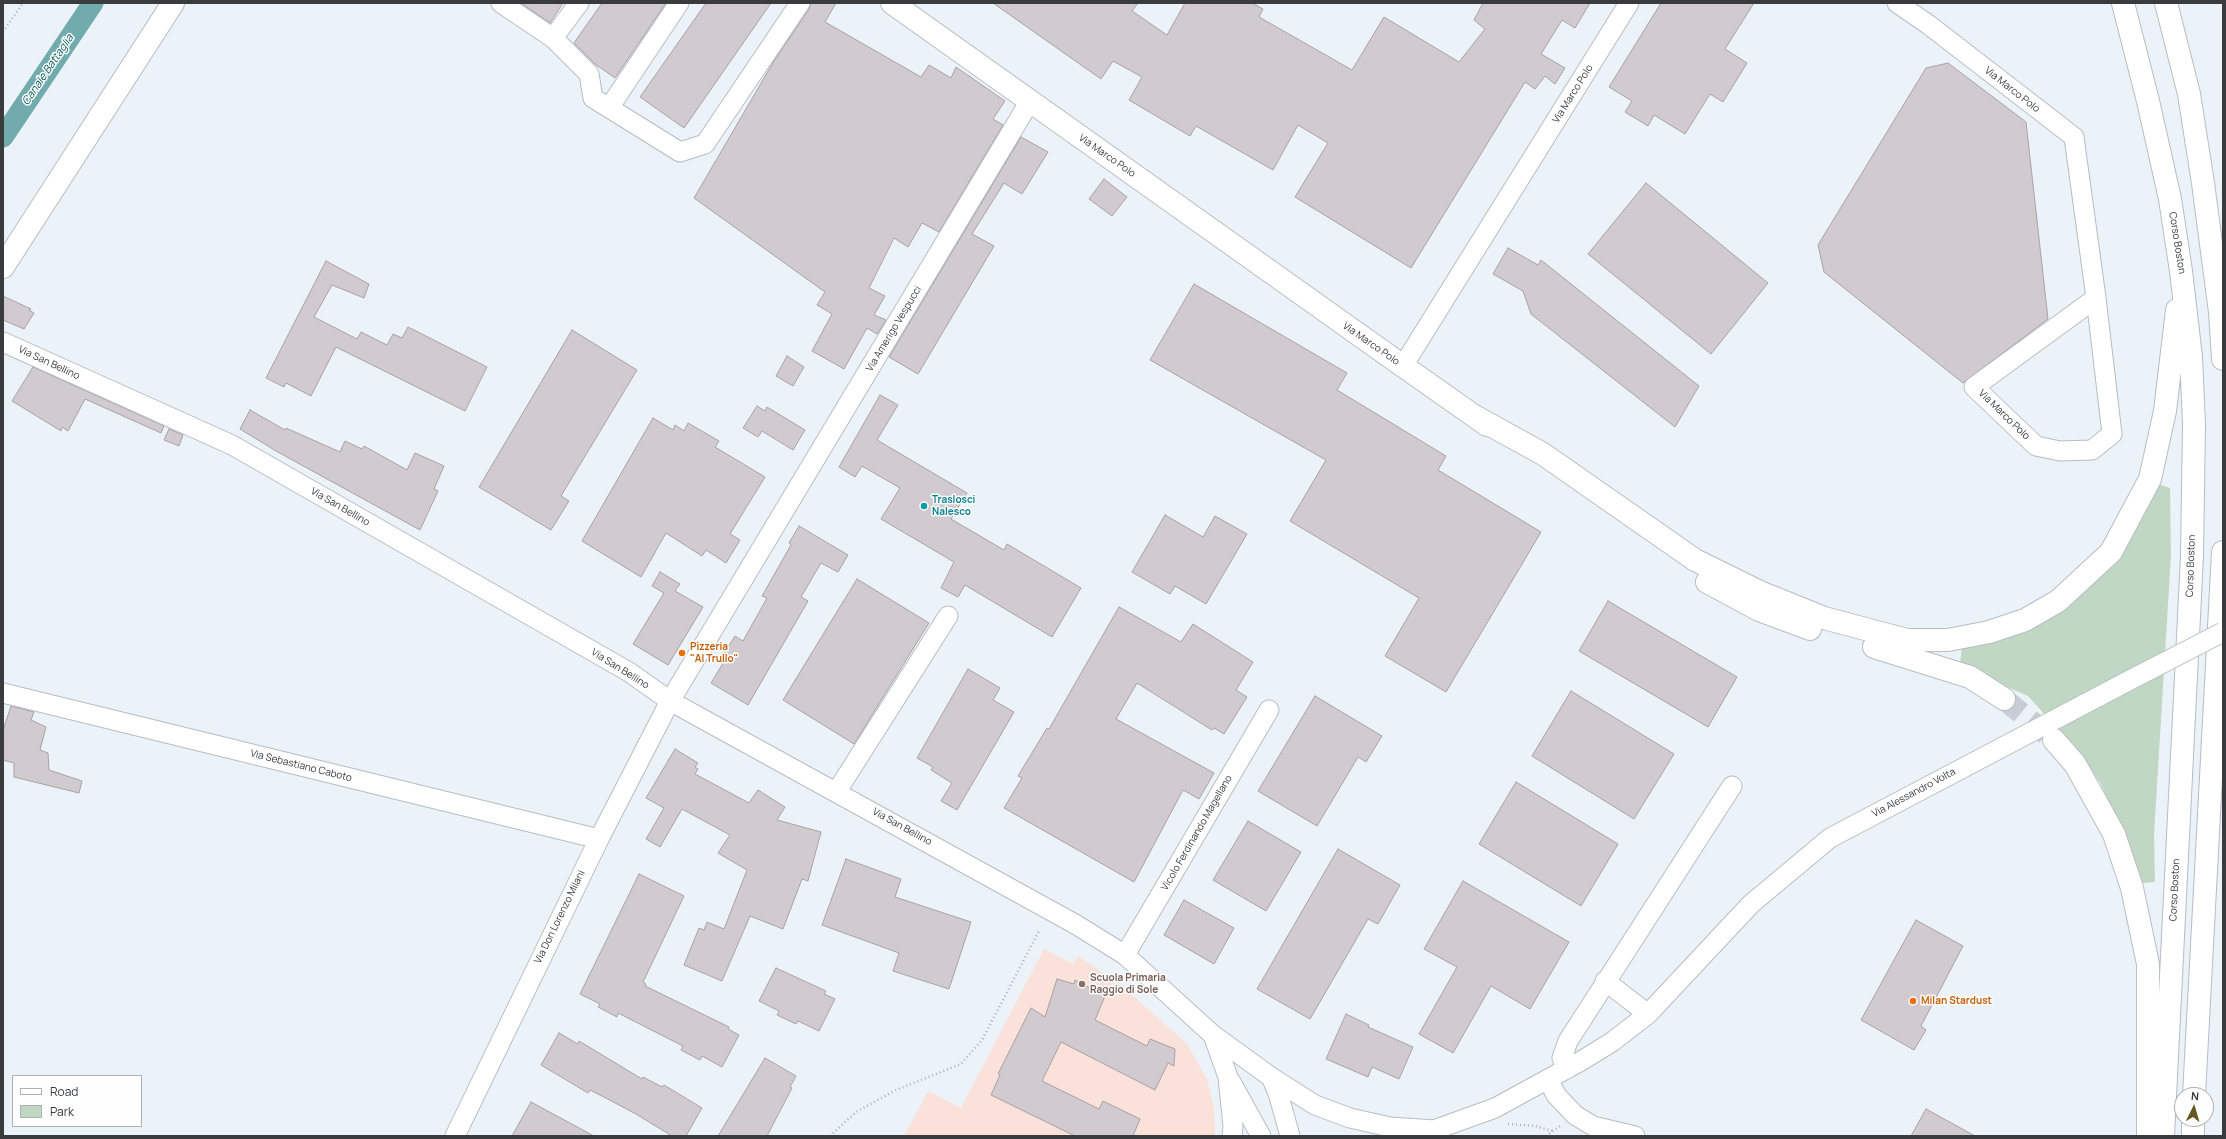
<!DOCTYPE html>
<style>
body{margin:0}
#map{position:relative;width:2226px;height:1139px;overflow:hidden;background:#ebf2f8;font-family:Manrope,sans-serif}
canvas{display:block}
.frame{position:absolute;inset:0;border:4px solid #393b3d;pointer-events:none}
.legend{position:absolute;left:12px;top:1075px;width:130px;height:52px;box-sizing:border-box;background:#fefefe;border:1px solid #afb0b1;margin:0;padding:5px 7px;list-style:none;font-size:12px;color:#393b3d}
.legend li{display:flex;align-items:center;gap:8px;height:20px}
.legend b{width:20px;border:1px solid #afb0b1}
.north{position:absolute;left:2174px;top:1087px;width:40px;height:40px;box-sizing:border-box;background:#fefefe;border:1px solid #afb0b1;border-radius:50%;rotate:5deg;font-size:11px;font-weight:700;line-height:16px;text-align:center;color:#393b3d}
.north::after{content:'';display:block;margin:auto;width:14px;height:18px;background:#655724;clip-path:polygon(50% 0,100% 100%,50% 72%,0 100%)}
</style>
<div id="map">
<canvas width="2226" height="1139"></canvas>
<div class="frame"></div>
<ul class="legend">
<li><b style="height:5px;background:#fff"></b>Road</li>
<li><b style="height:11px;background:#c0d7c3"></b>Park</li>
</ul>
<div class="north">N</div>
</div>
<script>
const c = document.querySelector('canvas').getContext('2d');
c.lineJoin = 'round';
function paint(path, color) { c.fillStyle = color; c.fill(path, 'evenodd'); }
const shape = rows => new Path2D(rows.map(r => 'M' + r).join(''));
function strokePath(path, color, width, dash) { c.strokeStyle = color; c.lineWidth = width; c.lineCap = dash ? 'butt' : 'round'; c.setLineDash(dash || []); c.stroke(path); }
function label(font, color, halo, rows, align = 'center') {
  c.font = font + ' Manrope,sans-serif'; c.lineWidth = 3; c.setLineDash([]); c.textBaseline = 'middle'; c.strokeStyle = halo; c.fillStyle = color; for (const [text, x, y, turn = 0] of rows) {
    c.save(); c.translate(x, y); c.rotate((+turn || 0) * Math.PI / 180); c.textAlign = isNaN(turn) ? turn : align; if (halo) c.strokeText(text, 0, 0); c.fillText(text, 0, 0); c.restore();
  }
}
paint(shape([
 [1044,949,1073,964,1078,956,1121,985,1187,1044,1207,1079,1214,1107,1215,1136,904,1136,928,1091,961,1108]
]), '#fae1d9');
paint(shape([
 [2157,484,2170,488,2171,555,2154,835,2155,882,2142,883,2140,874,2101,784,2080,753,2028,696,1973,672,1960,664,1962,646,2059,611]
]), '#c0d7c3');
strokePath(shape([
 [3,137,93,3]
]), '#72abae', 21);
const building = shape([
 [521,3,563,3,550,23,521,3],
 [602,3,666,3,615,78,595,64,574,43,602,3],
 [706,3,771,3,684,128,640,97,706,3],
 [811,3,836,3,825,22,921,77,929,65,951,78,956,67,1005,101,993,119,1003,125,939,232,922,223,908,247,894,238,869,288,885,296,874,315,886,320,877,334,867,328,844,369,812,351,832,314,817,305,825,292,694,198,774,61,809,9,811,3],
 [993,3,1138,3,1132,11,1167,35,1185,3,1252,3,1263,9,1259,17,1352,70,1384,17,1459,62,1485,29,1474,20,1483,3,1590,3,1575,28,1562,20,1541,54,1565,68,1555,84,1545,76,1535,89,1525,82,1411,268,1295,197,1328,143,1298,125,1273,170,1196,126,1190,136,1129,100,1142,77,1113,61,1101,79,993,3],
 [1661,3,1754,3,1725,49,1747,63,1723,102,1710,94,1685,134,1654,115,1648,126,1625,112,1632,101,1609,87,1661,3],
 [1948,63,2026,122,2048,319,1963,383,1824,272,1818,245,1926,68,1948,63],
 [1021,137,1048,152,1022,194,1004,183,972,234,994,246,918,374,889,357,1021,137],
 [1104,179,1127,197,1112,216,1089,199,1104,179],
 [1646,183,1768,283,1711,354,1588,254,1646,183],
 [1508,248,1538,265,1541,260,1699,386,1675,427,1531,314,1523,291,1493,274,1508,248],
 [326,261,369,284,364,298,332,285,314,317,357,339,361,332,387,345,393,334,402,338,408,327,487,367,465,411,336,347,311,396,286,383,284,387,266,378,326,261],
 [1194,284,1347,373,1337,390,1446,456,1438,470,1541,532,1446,692,1385,656,1419,598,1290,521,1326,460,1150,360,1194,284],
 [3,296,31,309,29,310,34,313,24,329,3,320,3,296],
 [572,330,637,370,561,496,569,501,551,530,479,487,572,330],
 [787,356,804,367,793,386,776,376,787,356],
 [33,367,164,426,161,433,85,399,68,431,62,427,61,431,12,401,33,367],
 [880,395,898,405,877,440,967,493,951,519,1004,550,1007,544,1081,588,1052,637,965,585,958,597,941,588,954,562,881,519,900,488,862,466,855,477,839,467,880,395],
 [757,406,765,411,767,407,805,430,793,450,762,431,758,437,743,428,757,406],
 [250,410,285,430,286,428,340,452,345,441,362,449,364,446,407,470,415,453,444,466,434,489,438,491,420,530,276,451,240,429,250,410],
 [653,418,673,430,675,425,684,431,688,423,719,441,715,447,765,477,730,534,740,540,726,563,706,550,702,556,666,533,641,577,582,541,653,418],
 [169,429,183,435,179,446,164,440,169,429],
 [1165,515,1203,537,1215,516,1247,534,1206,604,1175,586,1170,594,1132,572,1165,515],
 [799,526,848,555,838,572,821,563,801,597,808,601,748,705,711,683,725,660,721,658,735,636,743,641,767,598,762,596,791,545,789,543,799,526],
 [660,572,680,584,675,591,703,607,668,665,633,644,664,593,652,586,660,572],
 [857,579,929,623,854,744,783,700,857,579],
 [1608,601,1737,677,1708,727,1579,651,1608,601],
 [1119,607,1181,642,1193,624,1253,662,1236,690,1247,697,1224,734,1214,728,1212,730,1137,683,1116,719,1214,773,1199,799,1183,790,1134,882,1004,808,1022,778,1018,776,1047,728,1049,729,1119,607],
 [968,669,1000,688,993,700,1014,712,957,810,941,801,952,783,931,770,933,767,917,758,968,669],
 [1571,691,1674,754,1634,819,1532,756,1571,691],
 [1315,696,1382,736,1366,762,1358,757,1317,826,1258,791,1315,696],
 [11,706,34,712,31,720,46,727,40,750,48,753,49,770,82,781,79,793,14,777,14,763,3,760,3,730,11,706],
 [675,749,698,763,695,767,698,769,695,774,749,803,758,790,785,807,777,820,821,832,808,881,802,879,783,929,750,916,722,981,684,965,699,928,704,930,707,922,724,929,747,870,718,853,730,835,682,809,660,847,646,839,664,808,646,798,675,749],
 [1516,782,1618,844,1581,906,1479,844,1516,782],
 [1248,821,1301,852,1266,911,1213,880,1248,821],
 [1338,849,1400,885,1378,924,1368,919,1310,1019,1257,989,1338,849],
 [846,859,901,879,895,897,971,922,949,989,893,971,899,953,822,925,846,859],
 [639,874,684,896,643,982,646,984,645,986,729,1027,728,1029,739,1035,722,1067,702,1056,700,1060,681,1050,683,1046,618,1013,617,1017,598,1007,600,1004,580,994,639,874],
 [1463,881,1569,942,1530,1009,1491,986,1453,1053,1419,1034,1457,967,1424,949,1463,881],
 [1184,900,1234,928,1214,964,1164,935,1184,900],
 [1916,920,1963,946,1921,1026,1926,1030,1914,1050,1861,1020,1916,920],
 [776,968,826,991,824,994,835,999,819,1031,798,1021,796,1024,777,1015,779,1011,759,1001,776,968],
 [1057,979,1074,984,1075,980,1105,996,1095,1020,1147,1046,1150,1039,1175,1049,1174,1066,1168,1063,1155,1090,1061,1042,1042,1081,1099,1109,1103,1101,1140,1119,1133,1136,1075,1136,991,1095,1000,1075,998,1074,1031,1008,1045,1017,1057,979],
 [1346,1014,1369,1025,1368,1027,1413,1047,1399,1079,1372,1067,1368,1077,1326,1059,1346,1014],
 [559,1033,578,1044,579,1041,642,1079,643,1077,662,1087,664,1085,702,1108,686,1136,672,1136,636,1114,600,1095,590,1090,588,1093,541,1065,559,1033],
 [765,1058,796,1076,790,1087,792,1088,767,1136,718,1136,765,1058],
 [531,1102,594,1136,512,1136,531,1102],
 [1926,1109,1975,1136,1911,1136,1926,1109]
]);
paint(building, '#d1cace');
strokePath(building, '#a8a1a5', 1);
strokePath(shape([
 [2004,699,2054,740]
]), '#c7cdd3', 22, [22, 11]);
const minor = shape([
 [501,3,553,38,589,74,593,98,680,152,705,144,800,3],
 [1897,3,1929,25,2074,137,2096,298,2112,434,2092,450,2060,451,2036,446,1974,387,2096,298],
 [553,38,579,3],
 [609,108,679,3],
 [3,342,232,445,629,672,670,701,1075,924,1125,955,1213,1035,1271,1077,1315,1105,1350,1118,1390,1127,1435,1130],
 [1403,366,1629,3],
 [3,693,599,839],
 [837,791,948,616],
 [1125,955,1269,710],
 [1605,981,1648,1014],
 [1213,1035,1228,1077,1233,1126,1232,1136],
 [1567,1069,1562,1058,1568,1041,1732,786],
 [1271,1077,1278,1093,1290,1136],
 [1548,1079,1556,1095,1575,1115,1593,1126,1635,1136],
 [1231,1082,1261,1136],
 [1423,1134,1495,1108,1581,1061,1612,1042,1648,1014,1751,904,1830,838,2130,680],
 [455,1136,599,839,670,701,1030,101]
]);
const major = shape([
 [892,3,1403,366],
 [3,267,173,3]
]);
const highway = shape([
 [2123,3,2148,101,2170,199,2181,271,2191,357,2194,424,2192,556,2163,1136],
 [2166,3,2189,94,2203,183,2220,312,2223,359],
 [1403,366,1487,425],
 [1476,417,1543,454,1695,560,1762,593,1824,618,1907,640,1948,640,1989,632,2025,620,2058,601,2111,552,2150,479,2165,411,2177,310],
 [1707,582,1759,610,1810,629],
 [1874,647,1970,677,2004,699],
 [2054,740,2075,764,2114,834,2132,888,2148,964,2148,1136],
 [2194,1095,2223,552],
 [2193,1136,2193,1119]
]);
strokePath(minor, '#b7bdc3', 21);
strokePath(major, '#b7bdc3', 24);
strokePath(highway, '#b7bdc3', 24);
strokePath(shape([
 [3,32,23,3],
 [1508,1124,1535,1126,1553,1131],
 [830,1136,856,1112,896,1090,961,1064,982,1040,1039,931],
 [1546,1136,1560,1126]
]), '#acb1b6', 2.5, [1, 3]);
strokePath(minor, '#fff', 19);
strokePath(major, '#fff', 22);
strokePath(highway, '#fff', 22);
const minorBridge = shape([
 [2130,680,2223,632]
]);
strokePath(minorBridge, '#b7bdc3', 21, []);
strokePath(minorBridge, '#fff', 19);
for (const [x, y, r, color] of [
 [924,506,4,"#0f9aa8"],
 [682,653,4,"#e8710a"],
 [1082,984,4,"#8d6e63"],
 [1913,1001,4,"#e8710a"]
]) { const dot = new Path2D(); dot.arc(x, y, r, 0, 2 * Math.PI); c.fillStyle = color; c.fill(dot); strokePath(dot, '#fefefe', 1.5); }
label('10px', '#393b3d', '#fefefe', [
 ["Via Marco Polo",2012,90,38],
 ["Via Marco Polo",1573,94,-58],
 ["Via Marco Polo",1107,156,35],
 ["Corso Boston",2177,243,81],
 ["Via Amerigo Vespucci",894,329,-59],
 ["Via Marco Polo",1371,344,35],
 ["Via San Bellino",49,363,25],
 ["Via Marco Polo",2004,415,44],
 ["Via San Bellino",340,507,30],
 ["Corso Boston",2191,566,-88],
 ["Via San Bellino",620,669,32],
 ["Via Sebastiano Caboto",301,766,14],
 ["Via Alessandro Volta",1914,793,-28],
 ["Via San Bellino",902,827,29],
 ["Vicolo Ferdinando Magellano",1197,833,-60],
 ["Corso Boston",2175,890,-87],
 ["Via Don Lorenzo Milani",560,917,-64]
]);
label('bold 10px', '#0d838f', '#fefefe', [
 ["Traslosci",932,500],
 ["Nalesco",932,512]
], 'left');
label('bold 10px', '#c56008', '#fefefe', [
 ["Pizzeria",690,647],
 ["\"Al Trullo\"",690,659],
 ["Milan Stardust",1921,1001]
], 'left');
label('bold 10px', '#785e54', '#fefefe', [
 ["Scuola Primaria",1090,978],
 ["Raggio di Sole",1090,990]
], 'left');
label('italic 11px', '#00585b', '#fefefe', [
 ["Canale Battaglia",48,70,-56]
]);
</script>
